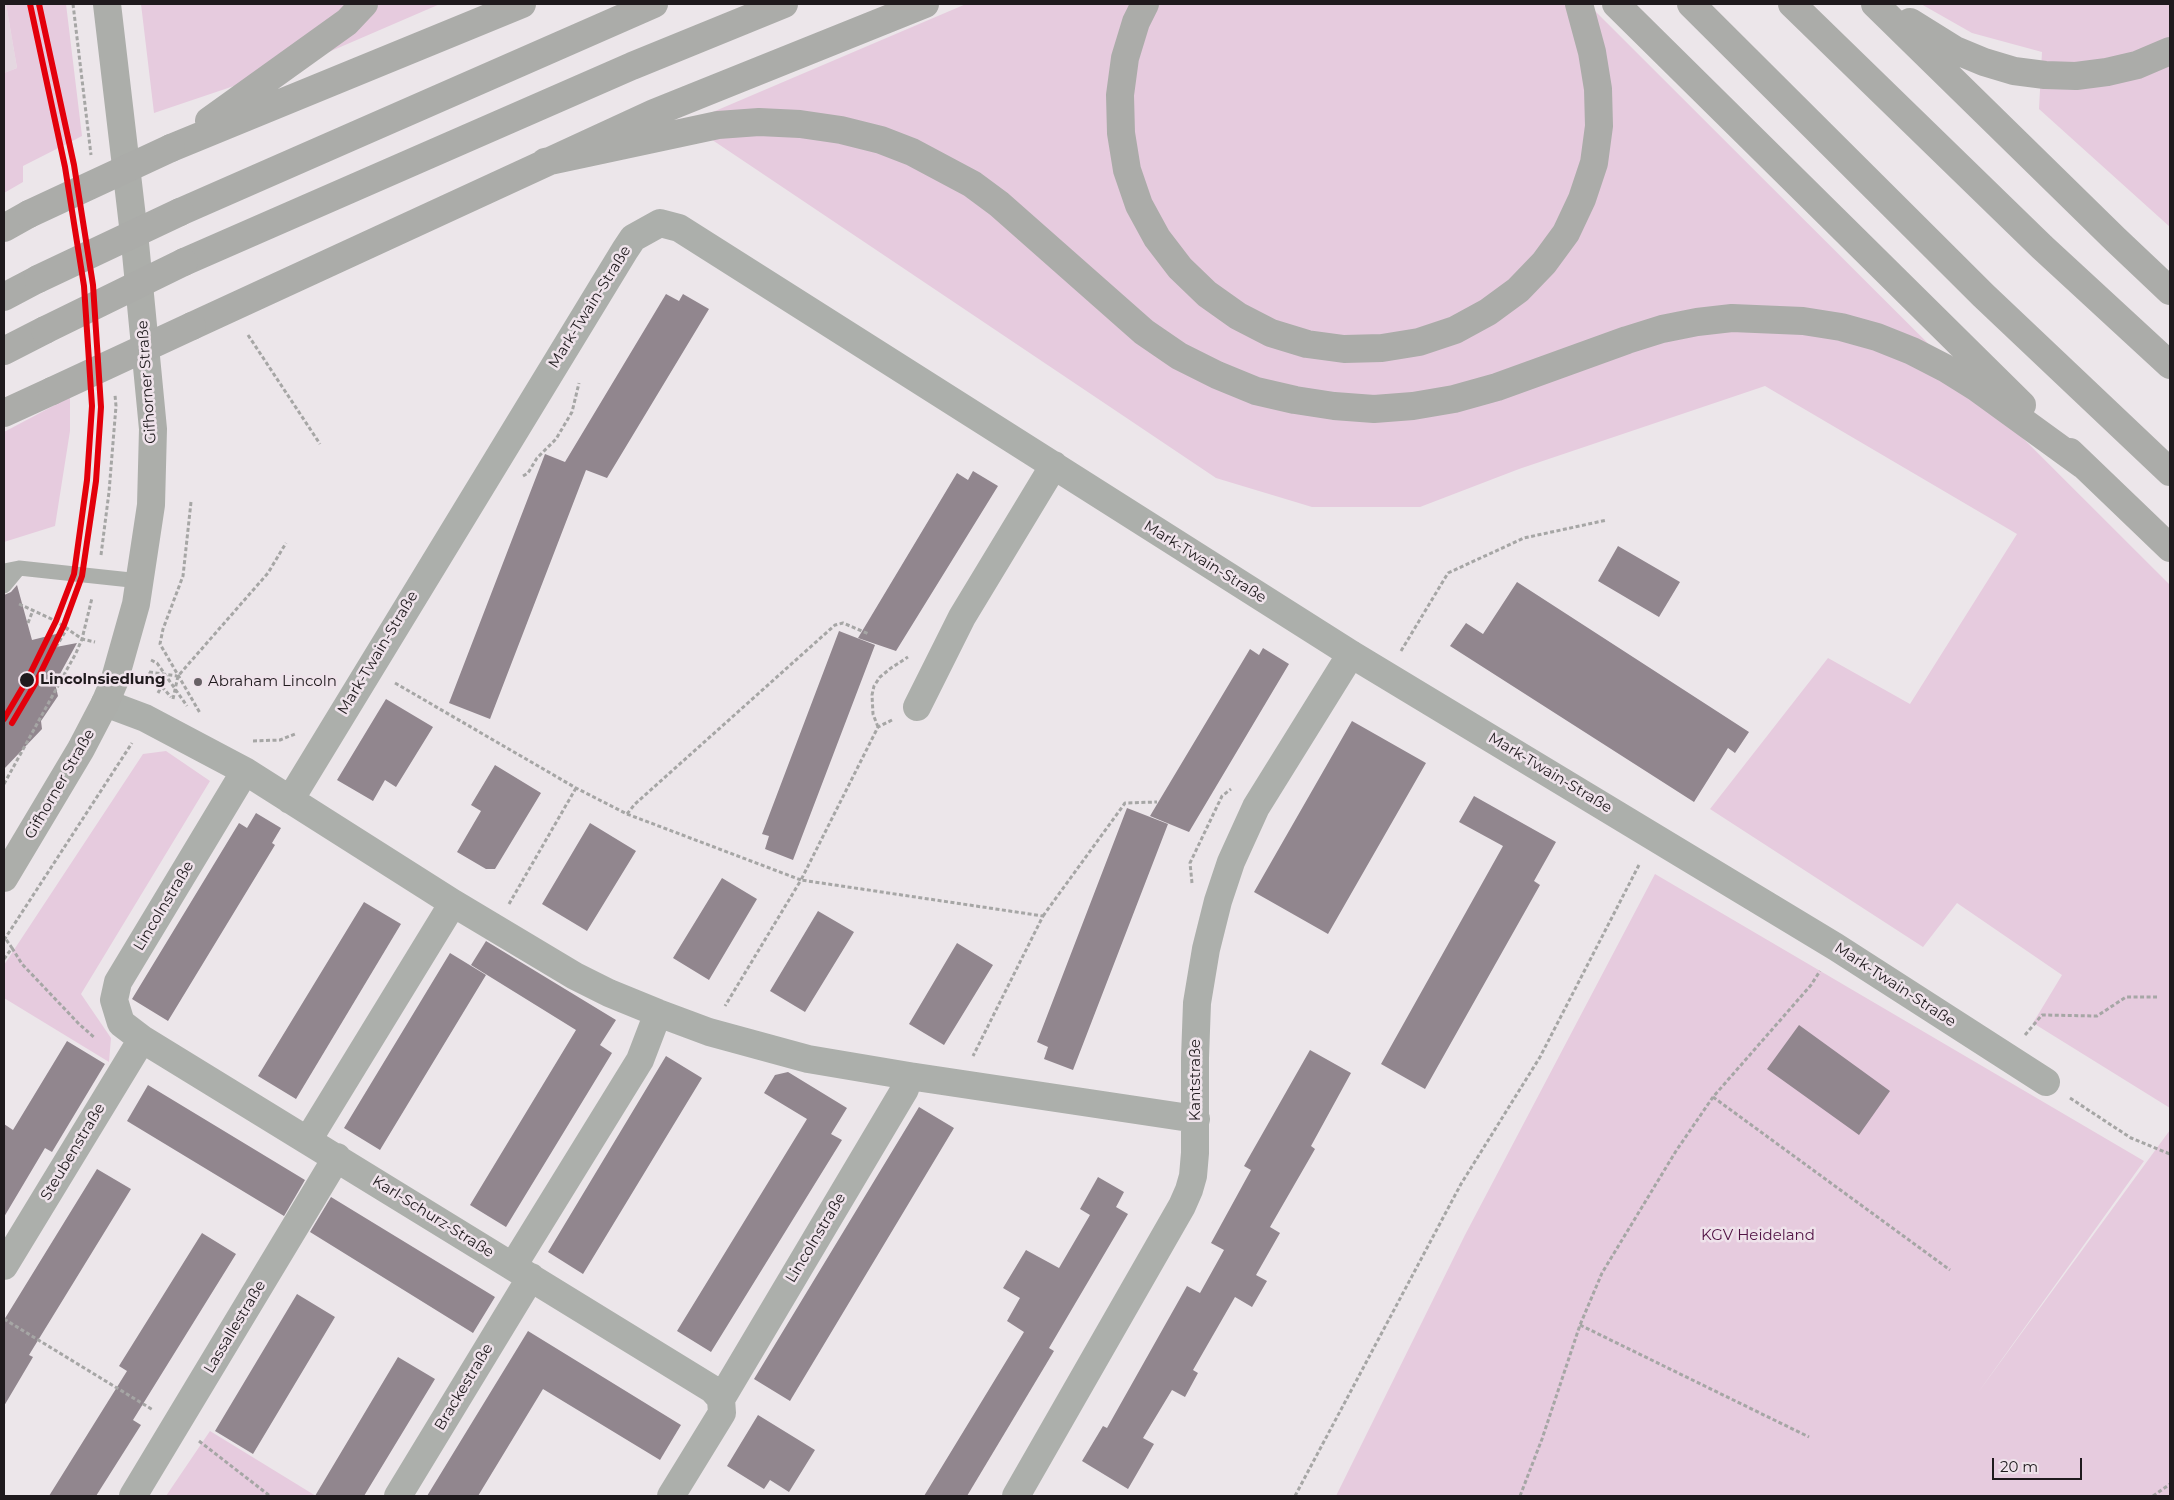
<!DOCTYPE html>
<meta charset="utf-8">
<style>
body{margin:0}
#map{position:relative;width:2174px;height:1500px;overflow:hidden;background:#ece6ea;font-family:Montserrat,sans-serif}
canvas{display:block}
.frame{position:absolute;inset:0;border:5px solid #1f1a1d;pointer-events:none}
.scale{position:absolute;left:1992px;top:1458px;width:90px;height:22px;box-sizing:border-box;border:2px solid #1f1a1d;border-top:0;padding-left:6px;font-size:15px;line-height:18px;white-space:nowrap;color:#1f1a1d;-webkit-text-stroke:4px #efe3eb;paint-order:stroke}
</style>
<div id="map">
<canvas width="2174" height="1500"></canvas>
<div class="frame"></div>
<div class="scale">20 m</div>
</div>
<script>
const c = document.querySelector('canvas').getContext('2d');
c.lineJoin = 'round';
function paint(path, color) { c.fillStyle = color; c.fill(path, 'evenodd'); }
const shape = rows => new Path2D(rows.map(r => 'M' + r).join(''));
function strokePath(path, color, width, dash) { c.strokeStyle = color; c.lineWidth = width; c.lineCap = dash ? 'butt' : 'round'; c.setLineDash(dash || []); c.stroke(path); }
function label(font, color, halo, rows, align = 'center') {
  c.font = font + ' Montserrat,sans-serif'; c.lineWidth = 5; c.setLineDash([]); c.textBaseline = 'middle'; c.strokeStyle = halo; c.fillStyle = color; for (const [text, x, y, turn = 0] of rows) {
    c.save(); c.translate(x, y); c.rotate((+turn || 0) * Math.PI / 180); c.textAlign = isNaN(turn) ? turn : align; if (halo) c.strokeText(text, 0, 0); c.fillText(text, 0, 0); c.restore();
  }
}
paint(shape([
 [4,4,6,4,17,68,4,73]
]), '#e4d7e0');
paint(shape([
 [6,4,66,4,82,136,23,166,23,182,4,193,4,73,17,68],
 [141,4,440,4,308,61,154,113],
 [966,4,1588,4,2170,585,2170,1108,2033,1023,2062,975,1957,903,1923,947,1710,809,1828,658,1910,704,2017,534,1765,386,1519,469,1420,507,1312,507,1216,478,687,123],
 [1921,4,2170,4,2170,227,2039,109,2042,52,1972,33],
 [70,397,70,431,55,526,4,542,4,432],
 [166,751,210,781,81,994,111,1038,109,1062,4,998,4,965,143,754],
 [1655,874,2144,1161,1977,1394,2170,1130,2170,1496,1336,1496,1465,1235],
 [210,1431,316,1496,166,1496]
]), '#e6cbde');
paint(shape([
 [666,294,679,301,683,294,709,309,607,478,586,470,490,719,449,703,545,454,565,462],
 [973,471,998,486,896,651,858,638,957,473,968,480],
 [1618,546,1680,582,1659,617,1598,581],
 [1517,582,1749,732,1735,753,1728,748,1694,802,1450,646,1466,623,1483,634],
 [17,585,32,640,64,632,56,647,77,643,55,683,58,696,41,721,42,729,4,769,4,595,11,592],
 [839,631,875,645,793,860,765,849,769,836,762,834],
 [1263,648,1289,664,1189,832,1150,816,1250,649,1259,655],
 [386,699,433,727,396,787,385,780,373,801,337,780],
 [1352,721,1426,763,1328,934,1254,892],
 [495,765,541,793,495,869,486,869,457,852,481,811,471,805],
 [1474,796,1556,842,1534,881,1540,885,1425,1089,1381,1064,1503,846,1459,822],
 [1127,808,1168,824,1073,1070,1044,1059,1048,1047,1037,1042],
 [256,813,281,828,272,843,275,845,168,1021,132,999,239,823,247,828],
 [590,823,636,851,587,931,542,904],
 [722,878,757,899,709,980,673,958],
 [364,902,401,924,296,1099,258,1076],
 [818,911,854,932,805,1012,770,991],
 [486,941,616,1020,600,1045,612,1053,506,1227,470,1205,576,1030,471,965],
 [957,943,993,965,944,1045,909,1024],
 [450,953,486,975,380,1150,344,1128],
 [1799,1025,1890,1091,1859,1135,1767,1069],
 [67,1041,105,1064,52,1152,45,1148,4,1217,4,1124,13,1130],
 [1310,1050,1351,1073,1311,1146,1315,1149,1270,1227,1280,1233,1256,1275,1267,1281,1252,1307,1235,1297,1193,1370,1198,1373,1185,1397,1172,1390,1143,1438,1154,1444,1128,1489,1082,1461,1103,1426,1107,1428,1187,1286,1200,1293,1224,1250,1211,1243,1251,1170,1244,1166],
 [666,1056,702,1078,583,1274,548,1252],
 [788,1072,847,1108,831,1134,842,1140,711,1352,677,1331,807,1119,764,1093,775,1075],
 [148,1085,305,1180,284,1216,127,1121],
 [919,1107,954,1128,790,1401,754,1379],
 [97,1169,131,1189,29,1355,33,1357,4,1406,4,1320],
 [1098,1177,1124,1192,1116,1207,1128,1214,1049,1348,1054,1351,967,1496,924,1496,1024,1332,1007,1321,1020,1298,1003,1288,1026,1250,1059,1268,1090,1215,1080,1209],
 [331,1197,495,1297,473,1333,310,1232],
 [202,1233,236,1254,133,1420,141,1425,96,1496,49,1496,127,1371,119,1366],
 [297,1294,335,1317,253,1454,215,1431],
 [528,1331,681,1425,660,1460,543,1389,478,1496,427,1496],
 [398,1357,435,1379,364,1496,315,1496],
 [758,1415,815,1450,789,1492,770,1480,764,1489,727,1466]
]), '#91868e');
strokePath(shape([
 [73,4,91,155],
 [248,335,320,444],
 [523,476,528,473,537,458,556,439,572,412,579,383],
 [191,502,183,576,163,629,160,644,200,713],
 [101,555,109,492,116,406,115,395],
 [19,604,56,621,82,639,95,642],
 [28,623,33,610],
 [56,647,68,627],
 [1401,651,1448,573,1524,538,1607,520],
 [151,660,157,663,187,706],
 [149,672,171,697],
 [149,672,177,676],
 [395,683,576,788,627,814,801,880,725,1006],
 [158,693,167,676],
 [173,699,178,676,268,573,286,543],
 [892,720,878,727,801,880,1043,916,973,1056],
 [878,727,873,714,872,695,874,686,880,677,891,668,908,657],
 [253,741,280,740,295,734],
 [4,784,76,653,82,639,92,598],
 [627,814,635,804,835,625,843,623,869,634],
 [1192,883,1190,863,1222,796,1231,789],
 [509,904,576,788],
 [1043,916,1125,803,1157,802],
 [4,940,132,743],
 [12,948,22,964,79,1024,95,1038],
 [4,959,12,948,5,938],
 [2025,1035,2042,1015,2097,1016,2126,997,2157,997],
 [1713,1097,1950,1270],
 [2070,1098,2131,1138,2170,1154],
 [4,1319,153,1410],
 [1580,1325,1809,1437],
 [199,1441,270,1496],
 [1295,1496,1461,1184,1540,1057,1640,863],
 [1520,1496,1542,1439,1580,1325,1602,1273,1676,1151,1713,1097,1811,985,1820,971],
 [2153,1496,2170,1484]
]), '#a6a6a5', 3, [4, 2.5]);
strokePath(shape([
 [4,571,19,568,140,581],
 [4,586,19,568]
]), '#acafab', 15);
strokePath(shape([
 [105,703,145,718,245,771,453,903,575,976,609,993,658,1013,709,1032,808,1059,909,1076,1196,1119],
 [917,707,962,617,1054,465],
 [245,771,118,982,114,1000,121,1023,142,1039,712,1389,721,1399],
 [290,800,625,250,633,238,660,223,679,228,1351,654,1836,947,2046,1082],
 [308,1140,453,903],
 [4,1266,142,1039],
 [513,1266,640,1060,658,1013],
 [721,1399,905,1089,909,1076],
 [133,1496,337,1157],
 [398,1496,531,1277],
 [671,1496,722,1413,721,1399],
 [1016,1496,1182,1206,1189,1190,1193,1176,1195,1153,1195,1058,1197,1003,1206,949,1218,901,1231,862,1256,807,1351,654]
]), '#acafab', 28);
strokePath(shape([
 [4,878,81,749,105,703,114,682,136,604,151,505,153,429,135,243,107,4]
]), '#acaeaa', 28);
strokePath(shape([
 [1145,4,1136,22,1125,58,1120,95,1121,133,1127,170,1139,205,1157,238,1180,268,1207,294,1238,316,1271,333,1307,344,1344,349,1382,348,1419,342,1455,330,1488,312,1518,290,1544,263,1566,233,1582,199,1594,163,1599,126,1598,89,1592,52,1579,4],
 [1616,4,2022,405],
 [1691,4,1983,295,2170,472],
 [1792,4,2042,247,2170,365],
 [1875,4,2115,239,2170,291],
 [1910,22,1955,50,1984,62,2014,71,2045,75,2076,76,2107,72,2137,65,2170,51],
 [209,121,347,22,364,4],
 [171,148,522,4],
 [545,162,718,125,759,122,800,124,841,130,881,140,912,152,972,184,999,204,1144,332,1179,356,1217,375,1256,391,1295,400,1334,406,1374,409,1413,406,1454,399,1497,387,1627,340,1662,329,1697,322,1732,318,1803,321,1841,327,1877,337,1912,351,1945,368,1977,388,2083,465],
 [180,212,654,4],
 [4,228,29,214],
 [184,262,632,66,784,4],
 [4,297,38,279],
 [192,326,654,113,925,4],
 [4,351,45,330],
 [4,413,52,391],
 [2070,452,2170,548]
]), '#abaca9', 28);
strokePath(shape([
 [29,214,171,148],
 [38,279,180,212],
 [45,330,184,262],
 [52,391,192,326]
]), '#abaca9', 28);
strokePath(shape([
 [4,719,27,680,56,621,74,574,87,480,92,406,84,286,65,167,30,4]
]), '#e3000b', 6);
strokePath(shape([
 [12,723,35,684,64,625,82,576,96,481,101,407,93,285,74,165,39,4]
]), '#e3000b', 6);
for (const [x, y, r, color] of [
 [27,680,8,"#1f1a1d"],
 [198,682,5,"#676165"]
]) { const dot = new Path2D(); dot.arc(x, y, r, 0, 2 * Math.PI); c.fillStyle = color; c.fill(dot); strokePath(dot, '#efe3eb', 2); }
label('15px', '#1f1a1d', '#efe3eb', [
 ["Mark-Twain-Straße",590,307,-58],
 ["Gifhorner Straße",147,382,-94],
 ["Mark-Twain-Straße",1205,562,32],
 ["Mark-Twain-Straße",378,653,-59],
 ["Mark-Twain-Straße",1550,773,31],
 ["Gifhorner Straße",60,784,-60],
 ["Lincolnstraße",164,906,-59],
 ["Mark-Twain-Straße",1895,985,33],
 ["Kantstraße",1196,1080,-90],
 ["Steubenstraße",73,1152,-59],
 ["Karl-Schurz-Straße",433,1217,32],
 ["Lincolnstraße",816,1238,-59],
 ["Lassallestraße",235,1327,-59],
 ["Brackestraße",464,1387,-59]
]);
label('bold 15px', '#1f1a1d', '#efe3eb', [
 ["Lincolnsiedlung",40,680]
], 'left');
label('15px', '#1f1a1d', '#efe3eb', [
 ["Abraham Lincoln",208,682]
], 'left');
label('15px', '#511344', '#efe3eb', [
 ["KGV Heideland",1758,1236]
]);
</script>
